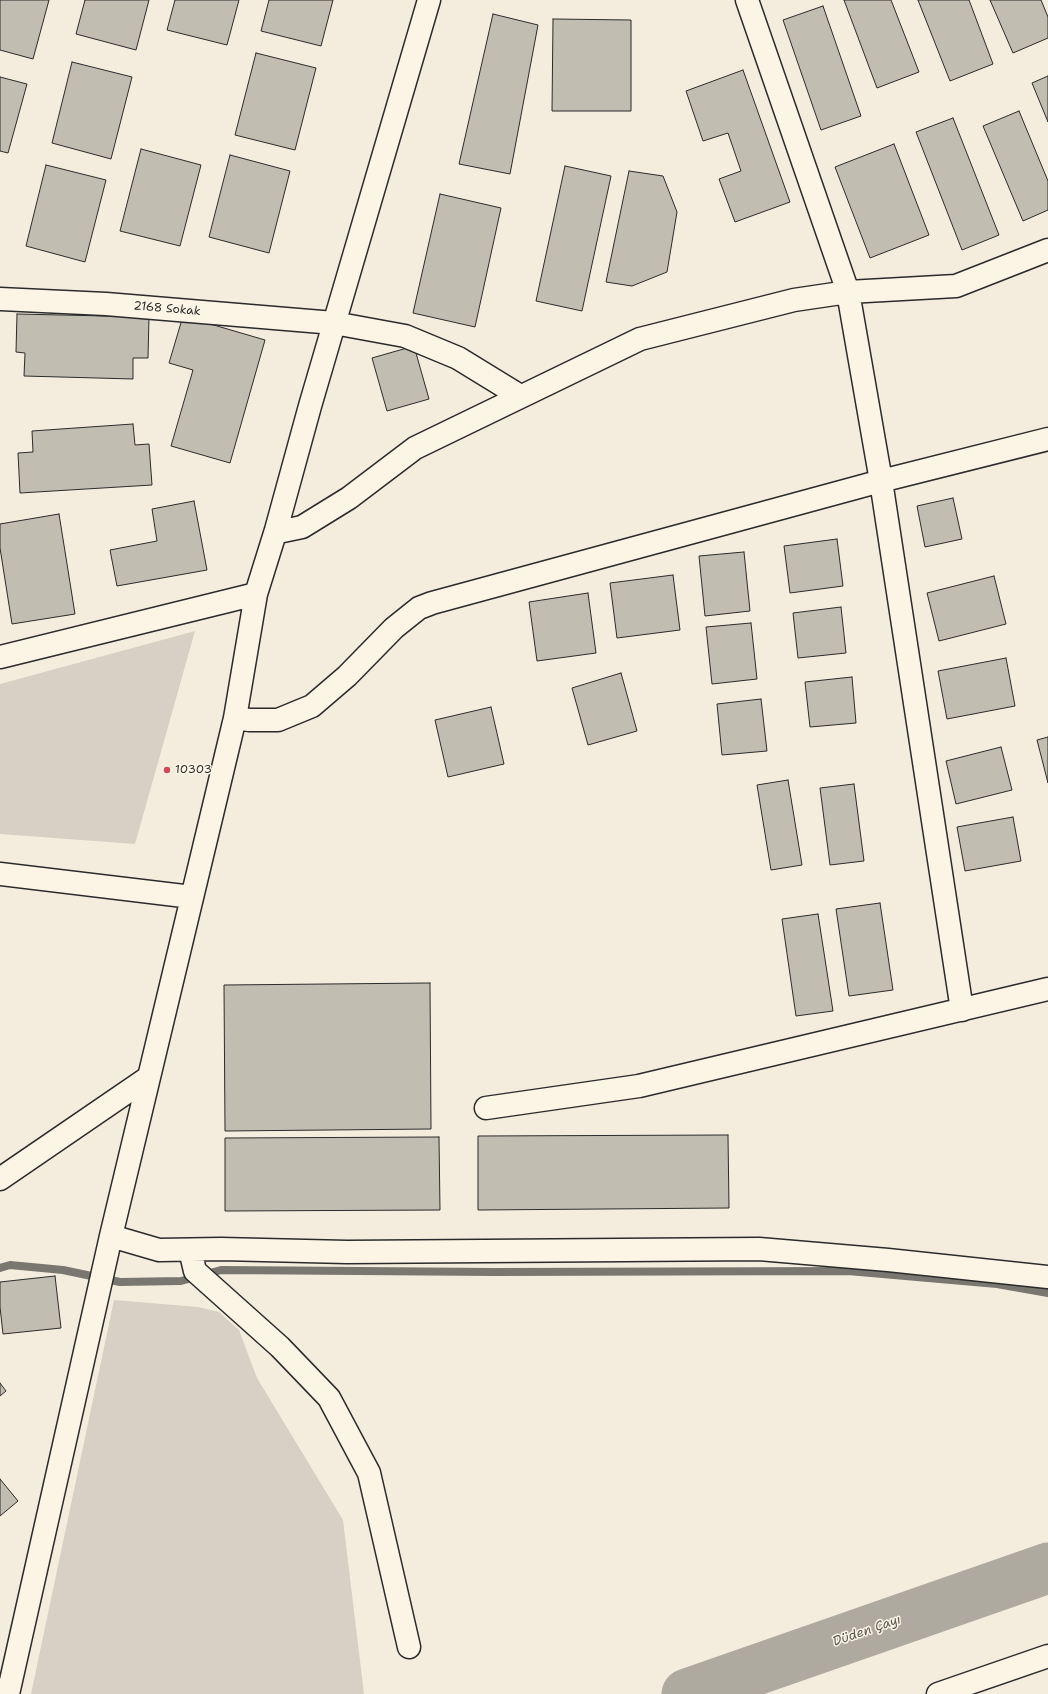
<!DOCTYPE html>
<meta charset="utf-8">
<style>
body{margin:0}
canvas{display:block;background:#f4edde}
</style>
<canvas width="1048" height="1694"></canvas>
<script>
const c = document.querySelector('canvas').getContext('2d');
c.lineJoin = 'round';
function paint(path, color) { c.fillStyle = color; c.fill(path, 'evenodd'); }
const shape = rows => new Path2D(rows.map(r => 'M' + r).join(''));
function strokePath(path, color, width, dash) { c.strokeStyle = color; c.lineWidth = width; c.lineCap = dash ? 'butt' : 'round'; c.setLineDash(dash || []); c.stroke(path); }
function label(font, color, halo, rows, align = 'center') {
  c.font = font + ' "Shantell Sans",sans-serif'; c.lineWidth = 3; c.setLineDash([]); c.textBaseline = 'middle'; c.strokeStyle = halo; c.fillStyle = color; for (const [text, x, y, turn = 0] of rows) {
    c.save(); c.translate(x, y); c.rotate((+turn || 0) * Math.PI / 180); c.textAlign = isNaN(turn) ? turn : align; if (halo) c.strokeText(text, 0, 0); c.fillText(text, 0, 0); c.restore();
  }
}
paint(shape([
 [195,631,135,844,0,834,0,684],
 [114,1300,198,1307,219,1312,239,1330,257,1378,343,1520,364,1694,31,1694]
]), '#d6d1c4');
strokePath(shape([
 [0,1268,10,1265,63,1270,120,1282,181,1281,221,1270,495,1272,848,1271,997,1284,1048,1293]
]), '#7a7771', 8);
strokePath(shape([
 [687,1694,1048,1568]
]), '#afaaa0', 51);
const building = shape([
 [0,0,49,0,33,59,0,50,0,0],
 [85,0,149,0,136,50,76,34,85,0],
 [175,0,239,0,227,45,167,30,175,0],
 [269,0,333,0,321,46,261,31,269,0],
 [844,0,891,0,919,72,877,88,844,0],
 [918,0,969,0,993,64,950,81,918,0],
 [990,0,1041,0,1048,17,1048,38,1013,53,990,0],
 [823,6,861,116,821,130,783,20,823,6],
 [493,14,538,25,510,174,459,164,493,14],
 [553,19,631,20,631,111,552,111,553,19],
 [256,53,316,68,295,150,235,135,256,53],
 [72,62,132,77,111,159,52,143,72,62],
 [743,70,790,202,735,222,719,179,741,171,728,133,703,141,686,91,743,70],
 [1048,76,1048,122,1032,83,1048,76],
 [0,77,27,84,8,153,0,151,0,77],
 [1019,111,1048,181,1048,210,1023,221,983,126,1019,111],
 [953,118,999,235,962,250,916,132,953,118],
 [894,144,929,235,870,258,835,167,894,144],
 [141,149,201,165,180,246,120,231,141,149],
 [230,155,290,171,269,253,209,237,230,155],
 [46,165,106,180,85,262,26,246,46,165],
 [565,166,611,176,582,311,536,301,565,166],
 [629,171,663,176,677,212,667,272,632,286,606,282,629,171],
 [440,194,501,208,475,327,413,313,440,194],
 [17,314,149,317,148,358,133,358,133,379,24,376,25,353,16,352,17,314],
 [183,316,265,340,230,463,171,446,193,370,169,363,183,316],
 [414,346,429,399,387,411,372,358,414,346],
 [133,424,135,445,149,444,152,485,20,493,18,453,33,452,32,431,133,424],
 [953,498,962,539,925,547,917,506,953,498],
 [194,501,207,570,117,586,110,550,157,541,152,509,194,501],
 [59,514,75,614,12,624,0,548,0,524,59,514],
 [837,539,843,586,790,593,784,546,837,539],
 [744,552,750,611,705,616,699,556,744,552],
 [673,575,680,630,617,638,610,583,673,575],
 [994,576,1006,624,939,641,927,593,994,576],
 [588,593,596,653,537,661,529,602,588,593],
 [841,607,846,653,798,658,793,613,841,607],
 [751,623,757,679,712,684,706,627,751,623],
 [1006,658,1015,706,947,719,938,671,1006,658],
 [621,673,637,731,588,745,572,688,621,673],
 [852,677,856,723,810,727,805,682,852,677],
 [761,699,767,751,722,755,717,704,761,699],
 [491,707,504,764,448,777,435,720,491,707],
 [1048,737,1048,783,1037,740,1048,737],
 [1001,747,1012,790,956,804,946,761,1001,747],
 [788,780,802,865,771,870,757,785,788,780],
 [854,784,864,861,830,865,820,788,854,784],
 [1013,817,1021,861,965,871,957,827,1013,817],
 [880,903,893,990,849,996,836,909,880,903],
 [818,914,833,1011,796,1016,782,919,818,914],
 [430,983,431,1129,225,1131,224,985,430,983],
 [728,1135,729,1208,478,1210,478,1136,728,1135],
 [439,1137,440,1210,225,1211,225,1138,439,1137],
 [55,1276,61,1328,3,1334,0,1307,0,1282,55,1276],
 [0,1383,6,1391,0,1396,0,1383],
 [0,1479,18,1501,0,1516,0,1479]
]);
paint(building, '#c2bdb1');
strokePath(building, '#2b2b2b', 1);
const minor = shape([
 [747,0,848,292,881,481,962,1010],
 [0,299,106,304,334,323,405,336,458,358,520,396],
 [276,530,283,531,302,527,349,498,415,448,640,339,794,300,848,292,956,286,1048,250],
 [0,657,256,594],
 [235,718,249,720,278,720,312,706,347,676,394,628,419,608,432,603,881,481,1048,439],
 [0,874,192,897],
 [486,1108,639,1086,1048,989],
 [0,1179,149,1077],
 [111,1236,159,1250,221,1249,347,1252,759,1249,888,1260,1048,1277],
 [190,1250,195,1271,280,1347,329,1398,369,1473,409,1647],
 [8,1694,111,1236,235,718,256,594,276,530,310,406,429,0],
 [938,1694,1048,1656]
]);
strokePath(minor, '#2b2b2b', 25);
strokePath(minor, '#fcf5e5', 22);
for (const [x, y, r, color] of [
 [167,770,4,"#d1495b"]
]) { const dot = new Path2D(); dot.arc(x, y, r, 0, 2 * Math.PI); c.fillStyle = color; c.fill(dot); strokePath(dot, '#fcf5e5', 1.5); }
label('12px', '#2b2b2b', '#fcf5e5', [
 ["2168 Sokak",167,309,5]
]);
label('12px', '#2b2b2b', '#fcf5e5', [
 ["10303",175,770]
], 'left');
label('italic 13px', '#595754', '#fcf5e5', [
 ["Düden Çayı",867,1631,-19]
]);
</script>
